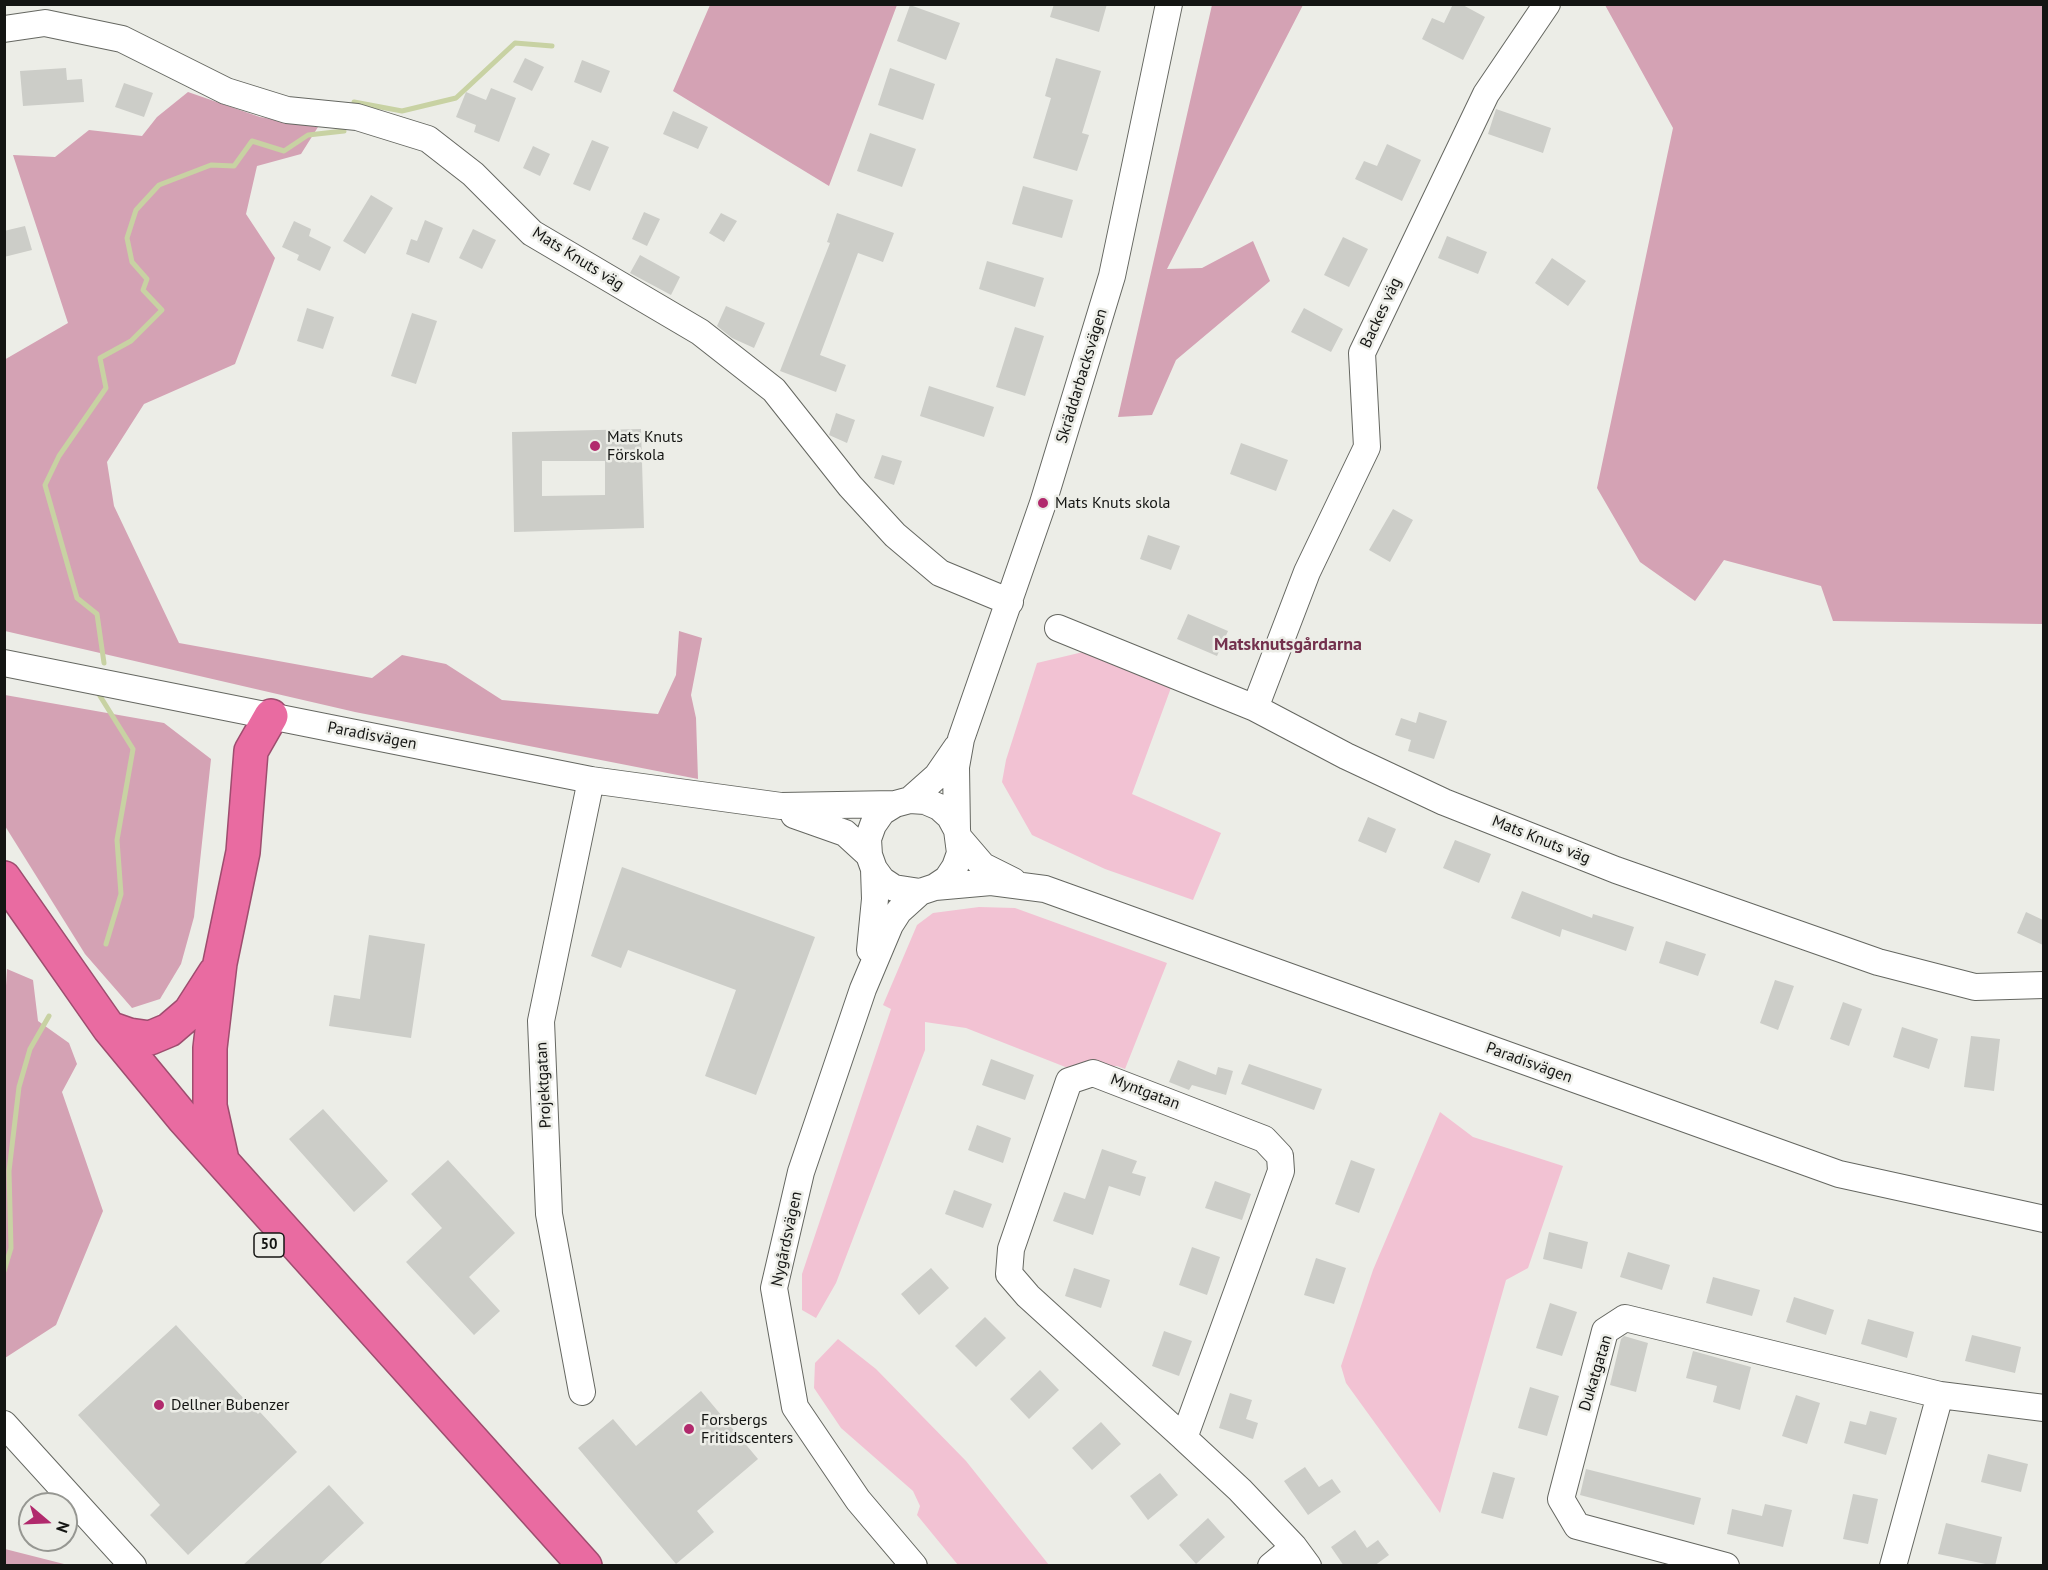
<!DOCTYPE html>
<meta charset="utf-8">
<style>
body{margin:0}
#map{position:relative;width:2048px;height:1570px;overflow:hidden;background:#ecede7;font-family:"PT Sans",sans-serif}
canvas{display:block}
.frame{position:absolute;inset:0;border:6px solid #141513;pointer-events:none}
.north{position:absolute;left:18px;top:1492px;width:60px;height:60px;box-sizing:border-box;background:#ecede7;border:2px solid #969792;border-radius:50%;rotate:109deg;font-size:16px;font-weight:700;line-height:24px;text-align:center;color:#141513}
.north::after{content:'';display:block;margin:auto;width:21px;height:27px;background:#b12a6d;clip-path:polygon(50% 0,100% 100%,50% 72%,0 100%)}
</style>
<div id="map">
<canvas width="2048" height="1570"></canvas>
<div class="frame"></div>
<div class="north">N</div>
</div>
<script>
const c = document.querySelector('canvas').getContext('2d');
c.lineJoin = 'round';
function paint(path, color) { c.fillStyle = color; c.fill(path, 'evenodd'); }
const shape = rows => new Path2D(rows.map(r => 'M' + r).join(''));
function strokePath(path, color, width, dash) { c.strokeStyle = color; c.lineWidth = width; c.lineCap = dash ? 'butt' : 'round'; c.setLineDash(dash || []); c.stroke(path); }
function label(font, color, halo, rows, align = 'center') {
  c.font = font + ' "PT Sans",sans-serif'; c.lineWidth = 5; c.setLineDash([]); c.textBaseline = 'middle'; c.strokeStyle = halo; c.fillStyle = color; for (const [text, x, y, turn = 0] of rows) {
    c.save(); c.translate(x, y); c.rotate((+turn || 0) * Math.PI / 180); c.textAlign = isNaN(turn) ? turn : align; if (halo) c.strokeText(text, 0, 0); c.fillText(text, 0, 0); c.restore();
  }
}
paint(shape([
 [1083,652,1172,685,1132,794,1221,833,1193,900,1105,869,1032,835,1002,782,1006,760,1037,663],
 [979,907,1015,908,1167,963,1125,1069,1117,1066,1073,1070,966,1028,925,1022,925,1050,836,1283,816,1318,802,1310,802,1274,891,1009,883,1005,917,925,933,913],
 [1440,1112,1473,1137,1563,1166,1528,1268,1506,1280,1440,1513,1346,1383,1341,1366,1373,1270],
 [838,1339,876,1369,966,1461,1049,1565,958,1565,917,1515,920,1506,913,1491,841,1428,814,1388,815,1363]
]), '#f2c2d3');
paint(shape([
 [710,5,897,5,829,186,673,91],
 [1212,5,1303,5,1167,269,1202,268,1253,241,1270,281,1176,360,1152,415,1118,417],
 [1605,5,2043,5,2043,624,1833,621,1821,586,1724,560,1695,601,1640,562,1597,488,1673,128],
 [188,92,260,117,318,127,301,154,257,166,246,214,275,258,235,364,144,404,107,462,114,506,179,643,372,678,402,655,446,664,502,700,658,714,676,675,679,631,702,638,691,695,696,718,698,779,355,712,5,631,4,360,68,323,13,155,55,157,89,130,142,136,157,117],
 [5,695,164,723,211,759,194,917,181,964,160,999,132,1008,85,954,5,826],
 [7,969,33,980,38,1021,69,1043,77,1064,62,1092,103,1211,56,1325,5,1358,4,1019],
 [5,1549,68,1565,5,1565]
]), '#d4a2b4');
strokePath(shape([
 [354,102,402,111,456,98,515,43,552,46],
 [104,663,97,614,77,598,45,485,59,456,106,388,100,358,131,341,162,310,143,290,147,279,132,262,127,238,136,210,159,185,211,165,234,166,252,141,284,151,308,135,344,131],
 [100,696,133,749,117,840,121,894,106,944],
 [4,1271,11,1248,9,1171,19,1087,30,1049,49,1016]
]), '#c8d2a3', 5);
paint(shape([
 [1054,4,1107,4,1099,32,1050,17],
 [1453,4,1461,4,1485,17,1463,60,1422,39,1432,18,1444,23],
 [910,5,960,23,946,60,897,41],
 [525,58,544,67,532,91,513,82],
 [1056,58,1101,71,1082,133,1089,135,1077,171,1033,158,1051,98,1045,96],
 [582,60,610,71,601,93,574,82],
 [66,68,67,80,82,79,84,102,23,106,20,71],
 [890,68,935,84,923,120,878,105],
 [124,83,153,93,144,117,115,107],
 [491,88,516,98,499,142,474,132,476,125,456,117,466,92,486,100],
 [1496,109,1551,128,1543,153,1488,134],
 [673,111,708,127,698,149,663,134],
 [870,133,916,149,902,187,857,171],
 [592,140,609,147,590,191,573,184],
 [1387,144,1421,160,1402,201,1355,179,1364,161,1377,166],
 [533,146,550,154,540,176,523,168],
 [1023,186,1073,200,1062,238,1012,224],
 [371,195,393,208,365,254,343,241],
 [644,212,660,219,647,246,632,239],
 [721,213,737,221,724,242,709,233],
 [837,213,894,233,883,262,858,253,820,355,846,365,836,392,780,371,830,243,827,242],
 [425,220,443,228,429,263,406,254,411,239,417,241],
 [294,221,311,229,309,236,331,247,320,271,297,260,299,255,282,247],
 [25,226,32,250,4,257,4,231],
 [473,229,496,240,482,269,459,258],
 [1447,236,1487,252,1478,274,1438,258],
 [1343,237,1368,249,1349,287,1324,275],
 [640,255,680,277,671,295,630,273],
 [1552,258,1586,281,1568,306,1535,283],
 [987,261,1044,278,1035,307,979,289],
 [726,306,765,323,754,348,732,338,717,326],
 [307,308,334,317,323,349,297,341],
 [1304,308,1343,329,1331,352,1291,332],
 [412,313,437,321,416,384,391,376],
 [1015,327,1044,336,1025,396,996,387],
 [929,386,994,407,984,437,920,416],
 [836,413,855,420,847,443,829,435],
 [641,429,644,528,514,532,512,432],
 [542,461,605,461,605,495,542,496],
 [1241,443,1288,460,1276,491,1230,474],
 [882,455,902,461,894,485,874,478],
 [1393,509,1413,520,1390,562,1369,550],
 [1148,535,1180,546,1171,570,1140,559],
 [1188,614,1228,631,1217,656,1177,639],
 [1419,712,1447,721,1434,759,1408,751,1411,740,1395,735,1401,718,1416,723],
 [1368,817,1396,829,1386,853,1358,841],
 [1455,840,1491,854,1479,883,1443,868],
 [622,867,815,937,756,1095,705,1076,736,990,628,950,621,968,591,956],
 [1522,891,1592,918,1593,914,1634,927,1626,951,1562,929,1560,937,1511,918],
 [2026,912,2043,920,2043,945,2017,933],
 [369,935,425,944,411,1038,329,1026,334,995,360,999],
 [1666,941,1706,954,1698,976,1659,963],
 [1775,980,1794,986,1778,1030,1760,1023],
 [1843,1002,1862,1009,1849,1046,1830,1039],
 [1902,1027,1938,1039,1929,1069,1893,1057],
 [1971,1036,2000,1039,1994,1091,1964,1087],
 [991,1059,1034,1075,1025,1100,982,1085],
 [1178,1060,1216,1075,1218,1067,1233,1071,1226,1095,1192,1085,1189,1090,1169,1082],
 [1249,1064,1322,1089,1314,1110,1241,1084],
 [323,1109,388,1181,354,1212,289,1139],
 [977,1125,1011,1138,1003,1163,968,1150],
 [1102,1149,1137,1161,1132,1173,1146,1177,1140,1196,1109,1186,1093,1235,1053,1221,1064,1192,1085,1199],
 [448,1160,515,1233,469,1277,500,1311,474,1335,406,1262,442,1228,411,1194],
 [1351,1160,1375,1169,1359,1213,1335,1204],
 [1215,1181,1251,1194,1242,1220,1205,1208],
 [954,1190,992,1204,983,1228,945,1214],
 [1549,1232,1588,1242,1582,1269,1543,1259],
 [1192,1247,1220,1257,1207,1295,1179,1285],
 [1628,1252,1670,1265,1662,1290,1620,1277],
 [1316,1258,1346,1268,1334,1304,1304,1295],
 [931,1268,949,1288,919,1315,901,1294],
 [1074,1268,1110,1280,1101,1308,1065,1296],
 [1713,1277,1760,1290,1752,1316,1706,1303],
 [1794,1297,1834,1310,1826,1335,1786,1322],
 [1550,1303,1577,1312,1562,1356,1536,1348],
 [985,1317,1006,1338,976,1367,955,1346],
 [1868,1319,1914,1332,1907,1358,1861,1344],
 [176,1325,258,1414,260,1412,297,1452,188,1555,150,1515,160,1505,78,1415],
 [1164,1331,1192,1341,1179,1376,1152,1366],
 [1972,1335,2021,1347,2015,1373,1965,1361],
 [1624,1336,1648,1343,1636,1392,1610,1385,1621,1339],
 [1693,1351,1751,1367,1740,1410,1713,1402,1717,1386,1686,1378],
 [1040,1370,1059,1390,1029,1419,1010,1399],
 [1530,1387,1559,1396,1547,1436,1518,1428],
 [701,1391,758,1459,697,1511,714,1532,676,1564,578,1448,613,1419,636,1446],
 [1230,1393,1252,1400,1246,1419,1258,1423,1253,1439,1219,1428],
 [1796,1395,1820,1403,1807,1444,1782,1436],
 [1870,1411,1897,1418,1886,1455,1844,1443,1850,1421,1866,1425],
 [1101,1422,1121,1444,1092,1470,1072,1448],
 [1988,1454,2028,1464,2021,1492,1981,1482],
 [1305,1467,1319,1487,1332,1479,1341,1492,1308,1515,1284,1481],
 [1586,1469,1701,1498,1694,1525,1580,1495],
 [1493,1472,1515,1478,1503,1519,1481,1513],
 [1160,1473,1178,1495,1148,1520,1130,1496],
 [329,1485,364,1523,318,1566,242,1566],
 [1853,1494,1878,1499,1868,1544,1843,1539],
 [1765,1504,1792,1510,1783,1547,1727,1534,1732,1509,1762,1516],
 [1208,1518,1225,1537,1196,1564,1179,1545],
 [1946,1523,2002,1537,1995,1566,1938,1554],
 [1355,1530,1367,1548,1378,1540,1389,1555,1374,1566,1344,1566,1331,1547]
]), '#cccdc8');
const minor = shape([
 [4,29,45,23,122,39,226,91,287,110,357,117,428,139,473,174,532,233,700,332,774,390,850,486,895,535,940,573,1010,602],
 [1058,628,1255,708,1346,756,1444,802,1616,870,1878,962,1975,987,2044,985],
 [4,663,591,780,781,806,895,804],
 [1255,708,1307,572,1367,447,1362,353,1486,94,1547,4],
 [910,800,937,776,957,747],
 [794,815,845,833,869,855],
 [957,830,956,767,961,739,1043,503,1112,276,1169,4],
 [959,838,983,866,1013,881],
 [935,887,947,879,955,867,960,853,957,830,950,817,939,807,925,801,910,800,895,804,882,812,873,825,868,839,869,855,874,869,882,880,894,888,920,892,935,887,991,882,1045,889,1839,1174,2044,1219],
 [870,950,875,899,874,869],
 [582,1392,549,1214,541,1021,591,780],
 [4,1424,133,1566],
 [1184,1438,1028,1296,1009,1274,1011,1249,1069,1081,1093,1073,1264,1139,1280,1156,1281,1171,1184,1438,1240,1490,1294,1547,1308,1566],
 [914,1566,858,1500,795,1407,774,1288,801,1172,863,989,890,925,899,911,920,892],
 [1271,1566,1294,1547],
 [1726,1566,1577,1526,1561,1499,1605,1331,1625,1318,1940,1395,2044,1408],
 [1893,1566,1940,1395]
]);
const highway = shape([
 [4,878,109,1028,184,1119,585,1566],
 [109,1028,129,1035,150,1038,169,1030,190,1012,215,973],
 [222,1160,210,1106,210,1048,220,963,243,852,251,751,271,716]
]);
strokePath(minor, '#656761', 28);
strokePath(highway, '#9e4d6f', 36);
strokePath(minor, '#fff', 26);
strokePath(highway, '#e96ba1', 33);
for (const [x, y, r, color] of [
 [595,446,6,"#b12a6d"],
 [1043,503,6,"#b12a6d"],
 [159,1405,6,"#b12a6d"],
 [689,1429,6,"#b12a6d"]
]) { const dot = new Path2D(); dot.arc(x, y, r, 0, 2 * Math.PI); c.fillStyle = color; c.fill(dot); strokePath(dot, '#ecede7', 2); }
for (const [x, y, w] of [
 [269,1245,30]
]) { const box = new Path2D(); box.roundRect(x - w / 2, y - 12, w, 24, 4.5); c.fillStyle = '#ecede7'; c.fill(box); strokePath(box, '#141513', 1.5); }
label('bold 15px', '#141513', null, [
 ["50",269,1245]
]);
label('16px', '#141513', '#ecede7', [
 ["Mats Knuts väg",578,259,32],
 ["Backes väg",1381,313,-65],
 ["Skräddarbacksvägen",1082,376,-73],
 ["Paradisvägen",372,736,11],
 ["Mats Knuts väg",1541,840,22],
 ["Paradisvägen",1529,1063,20],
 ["Projektgatan",544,1085,-93],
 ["Myntgatan",1145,1092,21],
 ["Nygårdsvägen",787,1239,-78],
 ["Dukatgatan",1596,1373,-73]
]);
label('16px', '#141513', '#ecede7', [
 ["Mats Knuts",607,437],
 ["Förskola",607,455],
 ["Mats Knuts skola",1055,503],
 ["Dellner Bubenzer",171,1405],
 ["Forsbergs",701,1420],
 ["Fritidscenters",701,1438]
], 'left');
label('bold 18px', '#73314d', '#ecede7', [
 ["Matsknutsgårdarna",1288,645]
]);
</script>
